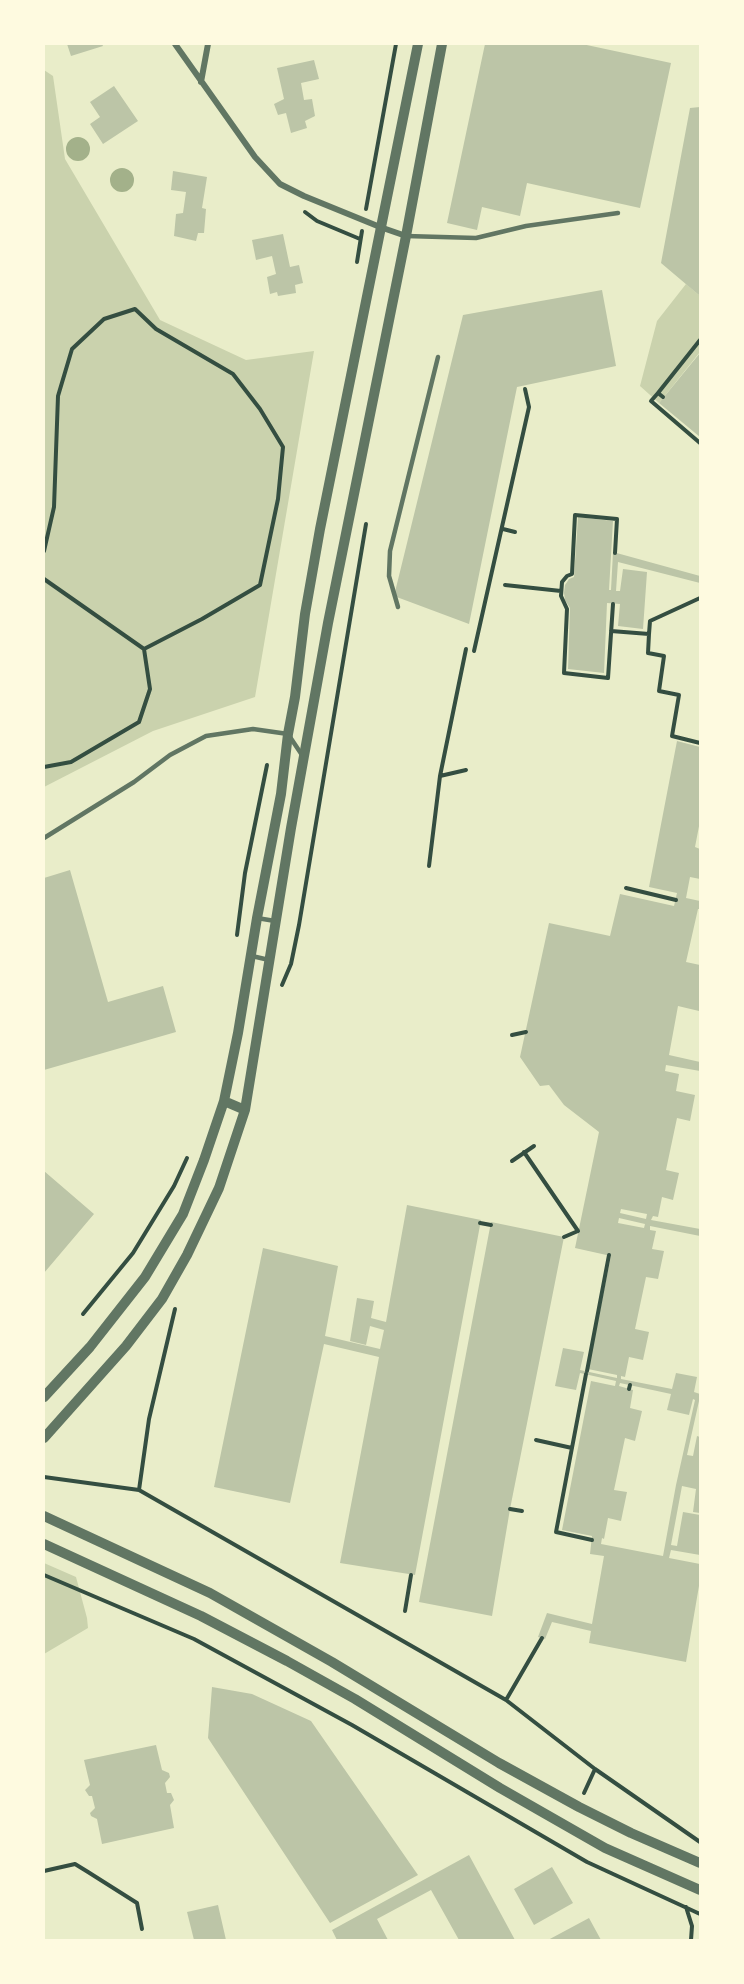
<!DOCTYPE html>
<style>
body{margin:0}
#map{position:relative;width:744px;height:1984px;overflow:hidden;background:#e9edc9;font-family:Overpass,sans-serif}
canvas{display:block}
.frame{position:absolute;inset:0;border:45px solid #fefae0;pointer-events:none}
</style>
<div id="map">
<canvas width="744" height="1984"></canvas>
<div class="frame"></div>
</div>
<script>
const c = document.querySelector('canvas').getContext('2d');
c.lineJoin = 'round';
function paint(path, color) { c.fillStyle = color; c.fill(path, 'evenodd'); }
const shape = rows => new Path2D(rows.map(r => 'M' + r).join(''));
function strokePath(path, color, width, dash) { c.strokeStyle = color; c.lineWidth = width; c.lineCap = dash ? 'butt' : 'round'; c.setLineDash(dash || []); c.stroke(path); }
paint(shape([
 [44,70,53,76,65,159,160,320,246,360,314,351,255,697,153,731,44,787],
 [686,284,700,296,700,352,659,403,640,386,657,321],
 [44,1563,76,1577,87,1618,88,1628,44,1654]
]), '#cad2ad');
paint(shape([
 '66 149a12 12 0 1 1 24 0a12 12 0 1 1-24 0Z',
 '110 180a12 12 0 1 1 24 0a12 12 0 1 1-24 0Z'
]), '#a3b18a');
paint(shape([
 [67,44,102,44,103,46,71,56],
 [485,44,582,44,671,63,640,208,527,183,520,216,482,207,477,230,447,223],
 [314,60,319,79,301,83,304,100,312,99,315,116,305,121,307,128,291,133,286,113,278,115,274,104,284,99,277,68],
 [114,86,138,121,103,144,90,124,100,117,90,102],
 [700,107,700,296,661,263,690,108],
 [173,171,207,177,202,208,206,209,204,233,198,233,196,241,174,236,176,214,183,213,186,192,171,190],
 [283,234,290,267,299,265,303,283,295,285,296,293,278,296,277,292,270,294,267,277,276,274,272,256,256,260,252,240],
 [602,290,616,366,517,387,469,624,394,596,463,315],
 [700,353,700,437,659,403],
 [578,517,613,521,609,590,611,590,613,552,700,576,700,583,618,562,616,591,620,591,623,569,647,572,643,629,618,626,620,604,607,603,604,673,568,669,570,608,565,600,564,593,565,585,569,579,574,577],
 [677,741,700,747,700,821,695,847,700,849,700,879,690,877,686,898,700,901,700,909,698,909,686,962,700,965,700,1002,699,1011,678,1006,669,1055,700,1062,700,1071,666,1065,665,1071,679,1074,676,1091,695,1095,690,1121,677,1118,666,1170,679,1173,673,1200,662,1197,658,1217,653,1216,651,1220,700,1229,700,1236,650,1226,650,1230,656,1231,652,1249,664,1251,658,1279,646,1277,635,1329,649,1332,643,1360,629,1357,625,1377,621,1376,621,1379,672,1389,676,1373,697,1377,694,1392,700,1394,700,1401,699,1401,687,1455,693,1456,697,1436,700,1437,700,1513,693,1512,696,1489,682,1486,671,1545,677,1546,683,1512,700,1515,700,1555,671,1550,669,1558,700,1564,700,1580,686,1662,589,1643,591,1631,552,1622,545,1639,538,1637,547,1613,592,1624,604,1556,590,1554,592,1536,562,1530,591,1381,615,1386,616,1381,580,1373,576,1390,555,1386,563,1348,584,1352,580,1370,617,1378,617,1375,588,1369,611,1256,575,1248,599,1132,564,1105,549,1085,540,1086,520,1057,549,923,610,936,620,894,674,906,677,893,649,887],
 [621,1209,647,1214,646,1219,620,1213],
 [619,1218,645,1224,644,1228,618,1223],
 [620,1383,671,1394,667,1410,689,1415,693,1399,695,1400,676,1485,663,1556,601,1544,602,1538,604,1539,608,1518,621,1521,627,1492,614,1490,625,1438,635,1441,642,1411,630,1408,633,1390,619,1386],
 [70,870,108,1002,163,986,176,1032,44,1070,44,878],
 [44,1171,94,1214,44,1273],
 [407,1205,481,1220,415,1575,340,1563,379,1357,324,1344,290,1503,214,1487,263,1248,338,1266,325,1336,380,1349,384,1330,370,1326,366,1345,350,1341,357,1298,374,1301,371,1318,386,1322],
 [491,1222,564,1237,510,1509,492,1616,419,1602],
 [212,1687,252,1694,311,1721,418,1875,330,1923,208,1738],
 [156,1745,162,1770,169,1773,170,1777,165,1783,167,1793,171,1793,174,1800,170,1805,174,1828,102,1844,97,1819,91,1816,90,1813,95,1808,92,1796,89,1796,85,1790,90,1785,84,1760],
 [469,1855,515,1940,459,1940,431,1890,377,1919,388,1940,337,1940,332,1930],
 [552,1867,573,1903,534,1925,514,1889],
 [218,1905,226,1940,194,1940,187,1912],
 [589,1918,601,1940,548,1940]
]), '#bcc5a7');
strokePath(shape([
 [366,209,396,44],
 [305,212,317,221,360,239],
 [357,262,362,231],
 [658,393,651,401,700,443],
 [663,397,658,393,700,340],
 [503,529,515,532],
 [44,551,54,507,58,396,72,349,104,319,135,309,156,329,233,374,260,409,283,447,278,499,260,585,202,619,144,649,150,689,139,722,71,762,44,767],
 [44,579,144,649],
 [505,585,561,591],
 [613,604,608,678,564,673,567,609,561,596,562,582,567,576,572,574,575,515,617,519,615,553],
 [611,631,649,634,648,653,664,656,659,691,679,695,672,736,700,743],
 [649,634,650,621,700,598],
 [474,651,529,407,525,389],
 [440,776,466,770],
 [429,866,440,776,466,649],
 [626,888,676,900],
 [237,935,245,873,267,765],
 [282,985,291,964,299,925,366,524],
 [512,1035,526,1032],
 [524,1152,578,1231],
 [512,1161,534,1146],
 [480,1223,491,1225],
 [564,1237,578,1231],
 [175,1309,149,1419,139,1490,506,1700],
 [83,1314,133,1253,174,1186,187,1158],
 [587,1371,609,1255],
 [586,1374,556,1532,592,1540],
 [629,1389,630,1385],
 [536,1440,572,1448],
 [44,1477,139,1490],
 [510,1509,522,1511],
 [44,1575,194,1639,352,1725,587,1862,700,1914],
 [405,1611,411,1575],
 [542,1638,506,1700,595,1769,700,1842],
 [584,1793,595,1769],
 [44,1871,75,1864,88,1872,137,1903,142,1929],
 [686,1907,692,1926,691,1940]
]), '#344e41', 4);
strokePath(shape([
 [406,236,476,238,526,226,618,213],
 [398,607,389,576,390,551,438,357],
 [44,838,134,782,170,755,206,736,253,729,288,734,302,755],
 [257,918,275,921],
 [252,956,269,960]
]), '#617663', 4.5);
strokePath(shape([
 [175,44,255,157,280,184,304,196,380,227,406,236],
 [201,82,208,44]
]), '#617663', 6);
strokePath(shape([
 [224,1101,245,1110],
 [44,1397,90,1347,145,1277,183,1214,204,1160,224,1101,238,1033,257,918,281,794,288,734,295,697,305,614,320,529,418,44],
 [44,1438,126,1346,162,1299,187,1255,209,1209,219,1188,245,1110,291,828,328,623,406,236,442,44],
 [44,1516,210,1593,332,1662,499,1763,579,1807,631,1833,700,1863],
 [44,1544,201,1616,287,1661,355,1699,500,1788,605,1848,700,1890]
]), '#617663', 10);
</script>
